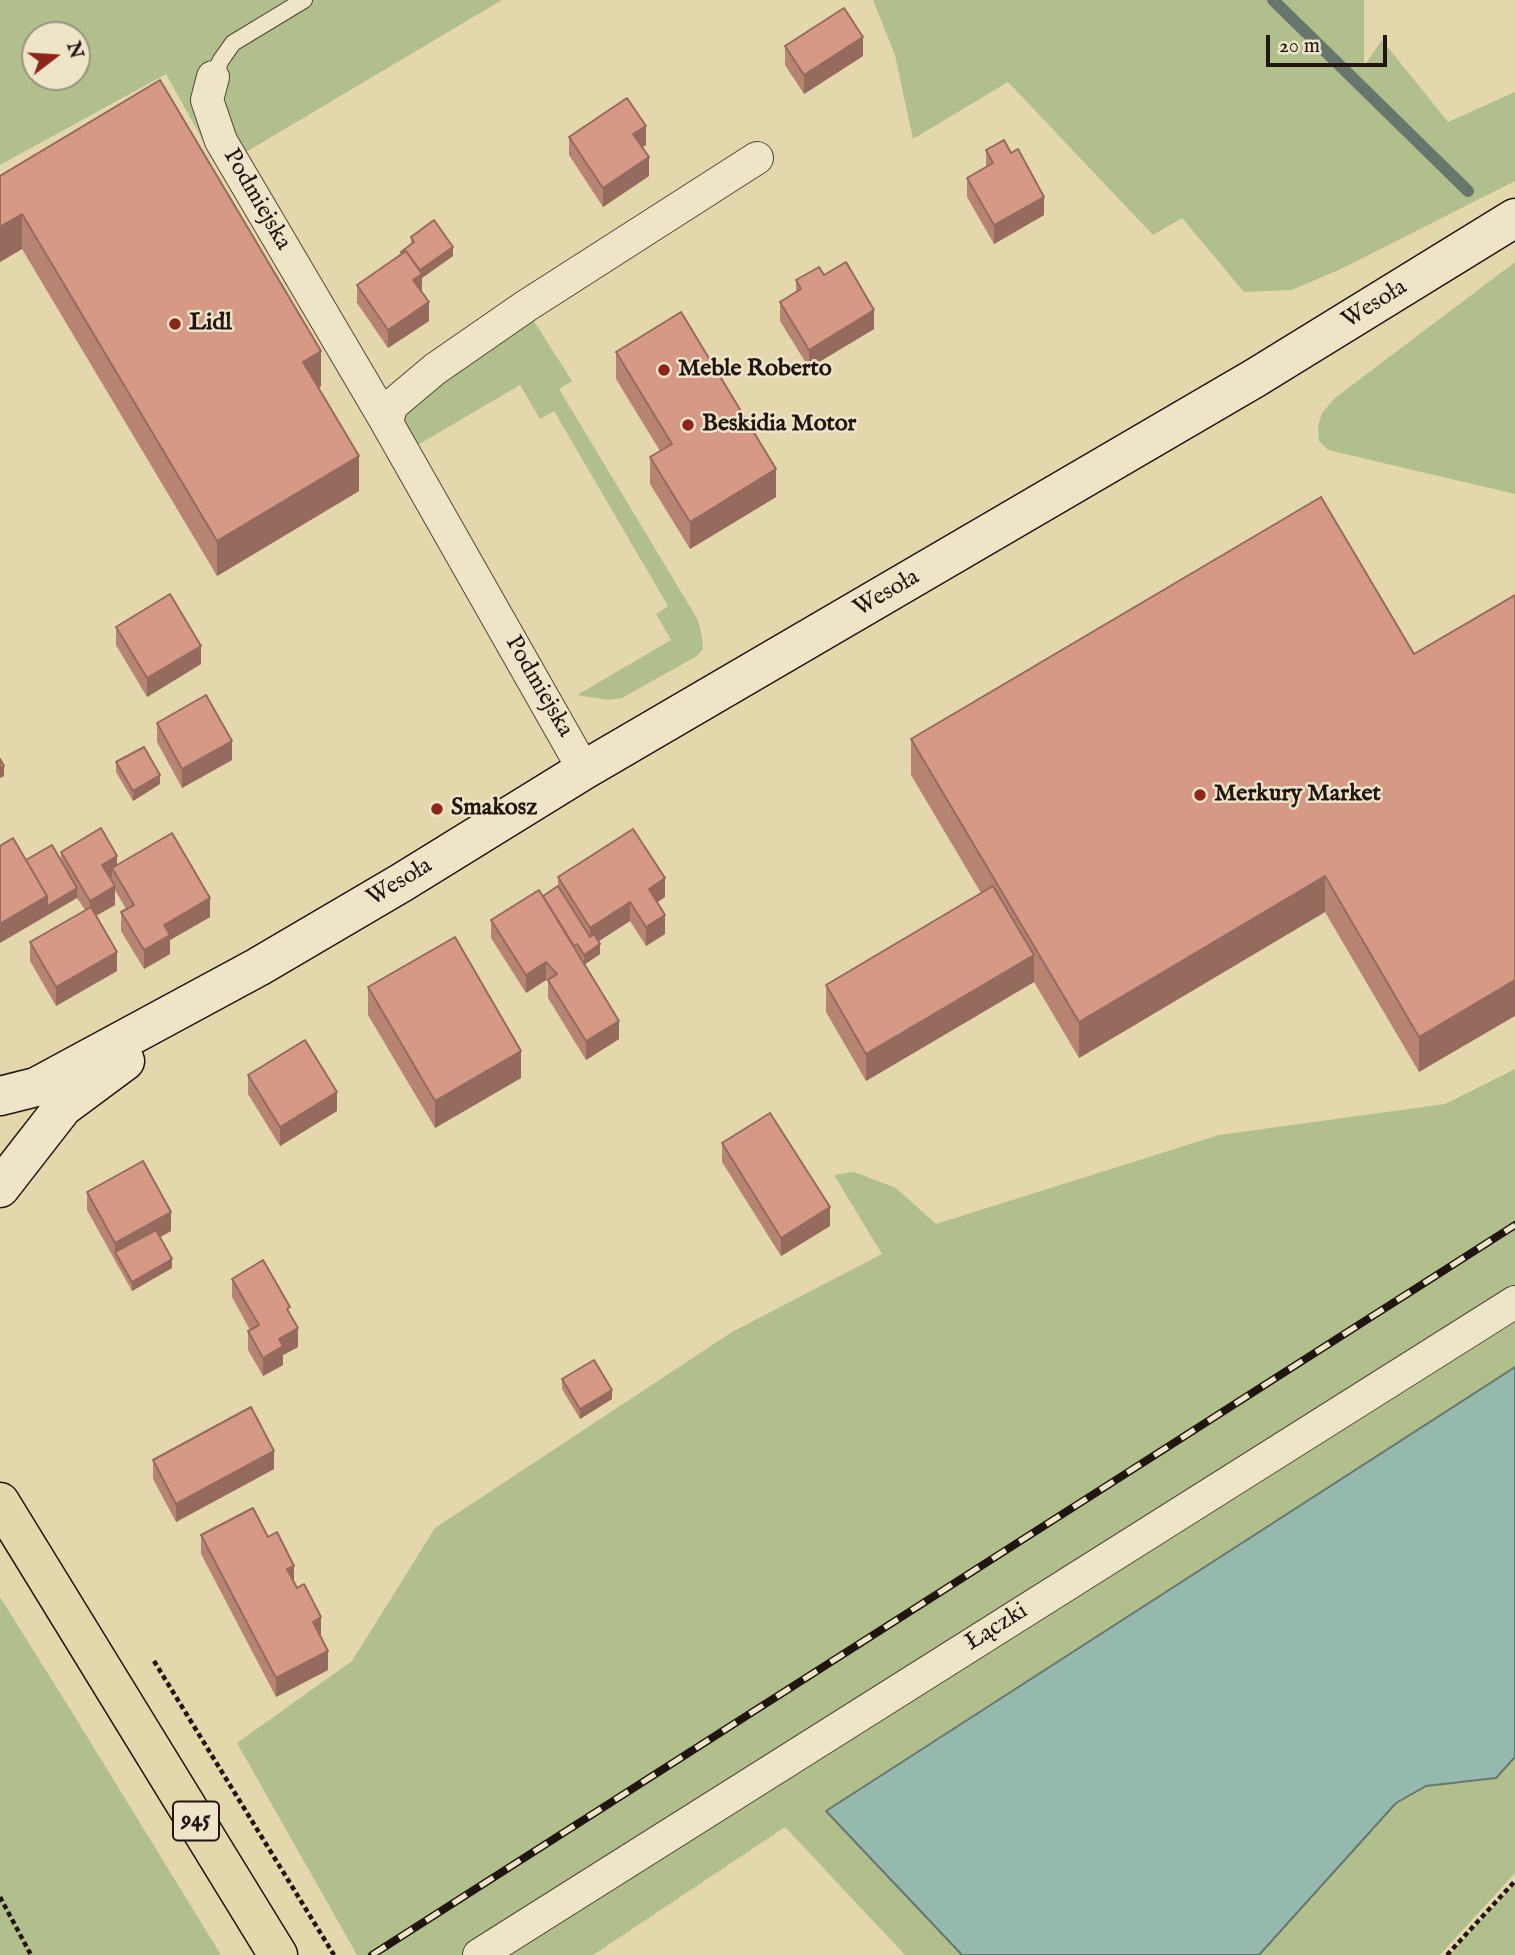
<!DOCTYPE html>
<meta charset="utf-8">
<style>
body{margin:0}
#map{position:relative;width:1515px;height:1955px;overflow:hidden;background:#e5d7ac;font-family:"IM FELL English",serif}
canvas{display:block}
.north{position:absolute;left:21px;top:21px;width:70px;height:70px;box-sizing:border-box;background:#eee5c9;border:2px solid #9c927f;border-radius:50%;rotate:73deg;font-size:19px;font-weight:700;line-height:28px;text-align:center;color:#20150f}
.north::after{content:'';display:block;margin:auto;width:24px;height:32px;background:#8f2418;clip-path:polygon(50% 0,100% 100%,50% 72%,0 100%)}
.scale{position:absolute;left:1266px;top:35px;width:121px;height:32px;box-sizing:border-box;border:4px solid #20150f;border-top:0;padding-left:9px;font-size:21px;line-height:24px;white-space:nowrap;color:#20150f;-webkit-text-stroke:5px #eee5c9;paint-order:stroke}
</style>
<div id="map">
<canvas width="1515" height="1955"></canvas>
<div class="north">N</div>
<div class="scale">20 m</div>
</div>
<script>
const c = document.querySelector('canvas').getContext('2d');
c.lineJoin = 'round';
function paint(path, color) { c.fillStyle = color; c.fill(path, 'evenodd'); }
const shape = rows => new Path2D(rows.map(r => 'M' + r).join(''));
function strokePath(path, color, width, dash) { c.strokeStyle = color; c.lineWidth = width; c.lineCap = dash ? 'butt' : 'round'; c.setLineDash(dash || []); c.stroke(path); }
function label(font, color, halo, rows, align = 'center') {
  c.font = font + ' "IM FELL English",serif'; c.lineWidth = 5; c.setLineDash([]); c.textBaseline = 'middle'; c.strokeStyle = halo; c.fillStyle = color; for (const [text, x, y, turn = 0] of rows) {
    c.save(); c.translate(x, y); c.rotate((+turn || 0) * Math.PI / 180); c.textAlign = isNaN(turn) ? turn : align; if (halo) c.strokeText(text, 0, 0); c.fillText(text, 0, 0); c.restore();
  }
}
paint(shape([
 [0,0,502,0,241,155,220,171,166,74,0,165],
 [35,35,77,35,77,77,35,77],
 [873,0,1364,0,1364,66,1382,40,1448,122,1515,92,1515,181,1343,268,1292,290,1244,292,1182,218,1153,235,1008,82,913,139,895,55],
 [1515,262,1515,494,1328,450,1319,441,1318,426,1322,413,1335,398],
 [532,318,572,381,559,389,698,620,702,637,703,649,697,656,622,698,608,700,577,695,671,640,656,614,668,606,554,411,540,419,520,385,411,449,402,412],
 [1515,1069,1515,1367,826,1811,962,1955,905,1955,785,1827,593,1955,357,1955,237,1743,352,1661,435,1528,732,1332,882,1254,834,1175,854,1172,896,1188,936,1224,1219,1135,1445,1104],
 [0,1597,72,1712,221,1955,0,1955],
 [1515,1757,1515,1873,1440,1955,1259,1955,1396,1803,1426,1786,1496,1778],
 [1515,1884,1515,1955,1449,1955]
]), '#b1bf8c');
const water = shape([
 [1515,1367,1515,1757,1496,1778,1426,1786,1396,1803,1259,1955,962,1955,826,1811,1515,1367]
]);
paint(water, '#96b9ad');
strokePath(water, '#67776e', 2);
strokePath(shape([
 [1273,0,1468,191]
]), '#67776e', 12);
const lane = shape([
 [213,77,221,60,233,43,304,0]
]);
const street = shape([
 [213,77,207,100,221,141,387,423],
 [584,770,387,423,391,406,435,369,526,306,757,158],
 [479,1955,1515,1302]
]);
const secondary = shape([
 [0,1096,36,1087,258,967,401,883,584,770,1255,378,1515,218],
 [0,1188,63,1107,125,1061]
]);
const primary = shape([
 [0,1502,278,1955]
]);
strokePath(lane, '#514636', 18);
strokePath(street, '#514636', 34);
strokePath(secondary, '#20150f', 41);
strokePath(primary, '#20150f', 41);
strokePath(shape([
 [154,1661,334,1955],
 [0,1897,31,1955],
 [1447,1955,1515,1881]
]), '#20150f', 4.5, [5, 3.5]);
strokePath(lane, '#eee5c9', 16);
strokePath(street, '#eee5c9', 32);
strokePath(secondary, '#eee5c9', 38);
strokePath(primary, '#e5d7ac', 38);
const rail = shape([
 [372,1955,1515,1225]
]);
strokePath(rail, '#20150f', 8);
strokePath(rail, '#eee5c9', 5, [16]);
paint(shape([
 [785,46,863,56,804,94,785,65],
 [569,137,646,145,642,147,649,176,603,207,569,155],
 [986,150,1011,153,1044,215,994,244,967,197,967,178,986,167],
 [0,176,321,386,319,388,359,491,217,576,22,249,0,262],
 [411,237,453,256,422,278,422,293,429,321,388,348,357,303,357,285,401,254,401,252,411,245],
 [824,275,874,329,809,368,780,321,780,302,796,292,796,280],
 [616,352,776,497,690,549,650,484,650,457,660,451,616,379],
 [1515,595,1419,1072,1325,912,1079,1058,1034,982,866,1081,826,1012,826,985,981,893,911,775,911,739,1414,654],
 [116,627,201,664,147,697,116,645],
 [157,723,232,760,182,788,157,742],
 [116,762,160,784,133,801,116,772],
 [61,852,117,865,210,917,170,940,170,954,144,969,121,931,121,912,126,909,115,890,115,905,96,916,117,971,56,1006,30,961,30,942,85,910,77,898,26,860,61,861],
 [558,877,665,897,657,902,665,934,646,946,630,921,598,941,600,954,585,964,619,1039,586,1060,548,998,548,982,546,980,526,993,491,938,491,920,543,896,558,886],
 [368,987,521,1078,435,1128,368,1015],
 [248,1075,337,1111,280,1146,248,1094],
 [722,1143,830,1226,781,1256,722,1162],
 [87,1192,171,1231,160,1237,172,1268,132,1291,87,1210],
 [232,1279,290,1315,298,1347,283,1355,283,1365,263,1376,248,1350,248,1331,250,1330,232,1297],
 [562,1379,612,1399,580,1419,562,1389],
 [153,1460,274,1469,176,1522,153,1479],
 [201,1535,294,1583,321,1636,328,1670,276,1697,201,1554]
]), '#b78473');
paint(shape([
 [863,37,863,56,804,94,804,75],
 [646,126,646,145,633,153,633,134],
 [649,157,649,176,603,207,603,188],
 [1044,197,1044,215,994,244,994,225],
 [22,214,22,249,0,262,0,227],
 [453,247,453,256,422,278,422,293,413,280,416,273],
 [429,302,429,321,388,348,388,330],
 [874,310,874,329,809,368,809,350],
 [321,351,321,386,303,397,303,362],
 [359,456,359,491,217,576,217,541],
 [776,469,776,497,690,549,690,522],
 [201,646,201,664,147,697,147,678],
 [232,741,232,760,182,788,182,769],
 [4,766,4,776,0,778,0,768],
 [160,775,160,784,133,801,133,791],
 [117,856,117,875,112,868,112,877,102,884,102,865],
 [1325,876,1325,912,1079,1058,1079,1022],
 [665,878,665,897,649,908,649,889],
 [115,886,115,905,90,919,90,901],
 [77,888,77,898,0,943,0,924,47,896],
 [210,898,210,917,170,940,170,954,144,969,144,950,164,925],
 [630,902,630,921,590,947,590,928],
 [665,915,665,934,646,946,646,927],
 [600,944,600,954,584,965,584,955],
 [117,952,117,971,56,1006,56,987],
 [1034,955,1034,982,866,1081,866,1054],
 [546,962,546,980,526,993,526,975],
 [1515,980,1515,1016,1419,1072,1419,1037],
 [619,1021,619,1039,586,1060,586,1041],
 [521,1051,521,1078,435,1128,435,1101],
 [337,1092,337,1111,280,1146,280,1127],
 [830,1207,830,1226,781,1256,781,1238],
 [171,1212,171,1231,119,1260,115,1252,115,1243],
 [172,1259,172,1268,132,1291,132,1282],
 [298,1328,298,1347,283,1355,283,1365,263,1376,263,1358,279,1339],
 [612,1390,612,1399,580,1419,580,1409],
 [274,1451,274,1469,176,1522,176,1504],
 [294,1566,294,1584,287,1569],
 [321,1617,321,1636,313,1641,313,1622],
 [328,1651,328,1670,276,1697,276,1678]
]), '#956b5e');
const building = shape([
 [844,8,863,37,804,75,785,46,844,8],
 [160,80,321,351,303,362,359,456,217,541,22,214,0,227,0,176,160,80],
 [627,98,646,126,633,134,649,157,603,188,569,137,627,98],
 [1004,140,1011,153,1018,149,1044,197,994,225,967,178,993,163,986,150,1004,140],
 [434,220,453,247,420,270,406,251,402,253,401,252,414,242,411,237,434,220],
 [406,251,422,274,413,280,429,302,388,330,357,285,406,251],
 [846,262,874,310,809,350,780,302,801,289,796,280,819,267,824,275,846,262],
 [681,312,776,469,690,522,650,457,672,444,616,352,681,312],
 [1321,497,1414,654,1515,595,1515,980,1419,1037,1325,876,1079,1022,911,739,1321,497],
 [170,594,201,646,147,678,116,627,170,594],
 [206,695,232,741,182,769,157,723,206,695],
 [144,747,160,775,133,791,116,762,144,747],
 [0,759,4,766,0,768,0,759],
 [101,828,117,856,102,865,115,886,90,901,61,852,101,828],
 [633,829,665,878,649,889,665,915,646,927,630,902,590,928,558,877,633,829],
 [172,833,210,898,164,925,170,935,144,950,121,912,134,905,112,868,172,833],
 [13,838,47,896,0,924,0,846,13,838],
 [52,845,77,888,47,906,47,896,26,860,52,845],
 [558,886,590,937,594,934,600,944,584,955,577,944,574,946,543,896,558,886],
 [993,886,1034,955,866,1054,826,985,993,886],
 [539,890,619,1021,586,1041,548,980,557,974,546,962,526,975,491,920,539,890],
 [91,907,117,952,56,987,30,942,91,907],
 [455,937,521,1051,435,1101,368,987,455,937],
 [305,1040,337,1092,280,1127,248,1075,305,1040],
 [770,1113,830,1207,781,1238,722,1143,770,1113],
 [143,1161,171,1212,115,1243,87,1192,143,1161],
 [156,1230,172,1259,132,1282,115,1252,156,1230],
 [263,1260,290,1307,287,1309,298,1328,279,1339,283,1346,263,1358,248,1331,259,1325,232,1279,263,1260],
 [594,1360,612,1390,580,1409,562,1379,594,1360],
 [251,1407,274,1451,176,1504,153,1460,251,1407],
 [253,1508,268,1537,277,1532,294,1566,287,1569,297,1588,304,1584,321,1617,313,1622,328,1651,276,1678,201,1535,253,1508]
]);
paint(building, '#d59986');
strokePath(building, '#956b5e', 2);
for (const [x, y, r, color] of [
 [175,324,7,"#8f2418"],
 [664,370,7,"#8f2418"],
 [688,425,7,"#8f2418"],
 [1200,795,7,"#8f2418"],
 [437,809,7,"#8f2418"]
]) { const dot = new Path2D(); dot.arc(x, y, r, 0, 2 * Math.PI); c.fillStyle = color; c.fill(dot); strokePath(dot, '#eee5c9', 2.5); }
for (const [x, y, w] of [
 [196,1821,46]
]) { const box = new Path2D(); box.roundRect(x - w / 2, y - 19.5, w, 39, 5); c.fillStyle = '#eee5c9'; c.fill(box); strokePath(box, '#20150f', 2); }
label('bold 23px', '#20150f', null, [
 ["945",196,1821]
]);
label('24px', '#20150f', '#eee5c9', [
 ["Podmiejska",256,200,60],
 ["Wesoła",1375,305,-32],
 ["Wesoła",887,594,-30],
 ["Podmiejska",538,687,60],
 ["Wesoła",400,883,-31],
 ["Łączki",997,1628,-32]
]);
label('bold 24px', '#20150f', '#eee5c9', [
 ["Lidl",189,324],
 ["Meble Roberto",678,370],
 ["Beskidia Motor",702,425],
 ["Merkury Market",1214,795],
 ["Smakosz",451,809]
], 'left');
</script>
